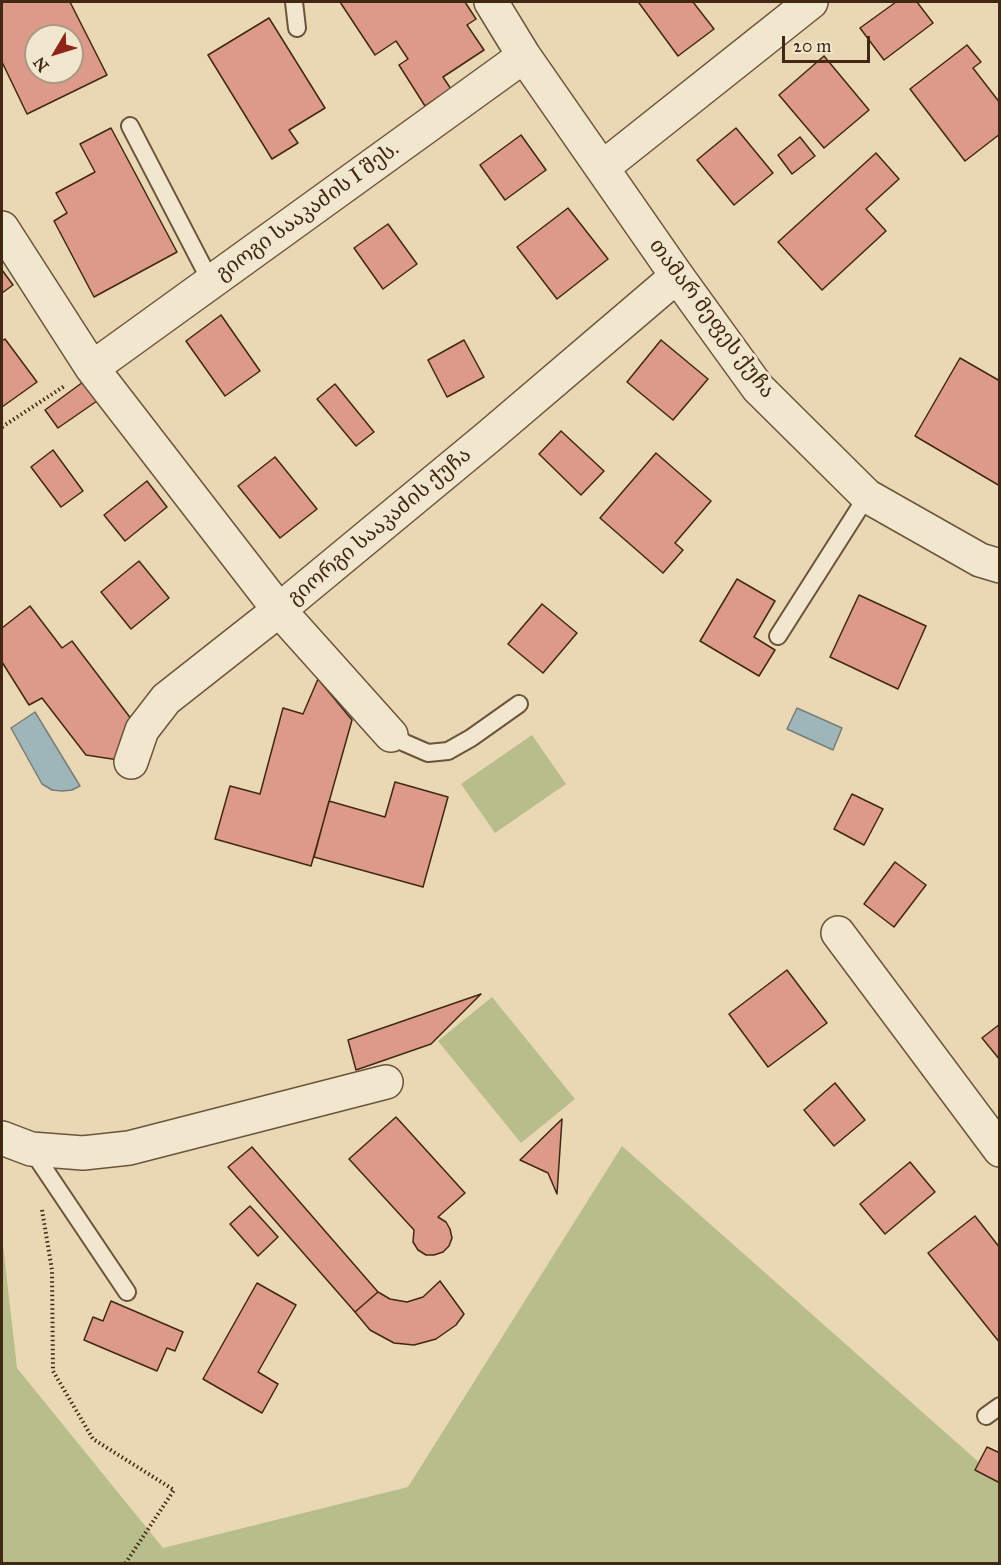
<!DOCTYPE html>
<meta charset="utf-8">
<style>
body{margin:0}
#map{position:relative;width:1001px;height:1565px;overflow:hidden;background:#ead8b4;font-family:"IM FELL Great Primer",serif}
canvas{display:block}
.frame{position:absolute;inset:0;border:3px solid #412813;pointer-events:none}
.north{position:absolute;left:24px;top:24px;width:60px;height:60px;box-sizing:border-box;background:#f1e6ce;border:2px solid #ab9a83;border-radius:50%;rotate:232deg;font-size:16px;font-weight:700;line-height:24px;text-align:center;color:#412813}
.north::after{content:'';display:block;margin:auto;width:21px;height:27px;background:#8f2418;clip-path:polygon(50% 0,100% 100%,50% 72%,0 100%)}
.scale{position:absolute;left:782px;top:36px;width:88px;height:27px;box-sizing:border-box;border:3px solid #412813;border-top:0;padding-left:8px;font-size:18px;line-height:21px;white-space:nowrap;color:#412813;-webkit-text-stroke:4px #f1e6ce;paint-order:stroke}
</style>
<div id="map">
<canvas width="1001" height="1565"></canvas>
<div class="frame"></div>
<div class="north">N</div>
<div class="scale">20 m</div>
</div>
<script>
const c = document.querySelector('canvas').getContext('2d');
c.lineJoin = 'round';
function paint(path, color) { c.fillStyle = color; c.fill(path, 'evenodd'); }
const shape = rows => new Path2D(rows.map(r => 'M' + r).join(''));
function strokePath(path, color, width, dash) { c.strokeStyle = color; c.lineWidth = width; c.lineCap = dash ? 'butt' : 'round'; c.setLineDash(dash || []); c.stroke(path); }
function label(font, color, halo, rows, align = 'center') {
  c.font = font + ' "IM FELL Great Primer","Noto Serif Georgian",serif'; c.lineWidth = 6; c.setLineDash([]); c.textBaseline = 'middle'; c.strokeStyle = halo; c.fillStyle = color; for (const [text, x, y, turn = 0] of rows) {
    c.save(); c.translate(x, y); c.rotate((+turn || 0) * Math.PI / 180); c.textAlign = isNaN(turn) ? turn : align; if (halo) c.strokeText(text, 0, 0); c.fillText(text, 0, 0); c.restore();
  }
}
paint(shape([
 [532,735,566,784,495,833,461,784],
 [492,997,575,1099,521,1143,438,1041],
 [622,1146,999,1480,999,1563,2,1563,2,1236,17,1368,163,1548,408,1487]
]), '#b7be8c');
const water = shape([
 [797,708,842,728,833,750,787,729,797,708],
 [35,712,80,786,72,790,62,791,52,790,42,784,11,728,35,712]
]);
paint(water, '#9eb6b9');
strokePath(water, '#797d77', 1.5);
const building = shape([
 [2,2,70,2,107,75,27,114,2,62,2,2],
 [36,36,72,36,72,72,36,72,36,36],
 [340,2,465,2,476,19,467,25,484,50,443,77,451,89,425,106,399,65,408,59,396,41,375,55,340,2],
 [640,2,693,2,714,29,678,56,639,3,640,2],
 [896,2,917,2,933,23,884,60,860,28,896,2],
 [269,18,325,108,289,130,298,143,272,159,208,55,269,18],
 [967,45,981,62,973,68,1000,103,1000,134,965,161,910,89,967,45],
 [824,56,869,110,824,148,779,95,824,56],
 [111,128,177,252,94,297,54,221,67,213,56,193,95,172,80,144,111,128],
 [736,128,773,173,734,205,697,160,736,128],
 [521,135,546,170,505,200,480,165,521,135],
 [800,137,815,156,792,174,778,155,800,137],
 [876,153,899,179,866,209,886,231,822,290,778,242,876,153],
 [568,208,608,259,557,299,517,247,568,208],
 [388,224,417,264,383,289,354,248,388,224],
 [2,270,13,285,2,293,2,270],
 [221,315,260,371,225,396,186,341,221,315],
 [5,339,37,382,2,407,2,341,5,339],
 [464,340,484,377,447,397,428,360,464,340],
 [661,340,708,379,673,420,627,382,661,340],
 [960,358,1000,381,1000,486,915,436,960,358],
 [83,382,97,401,58,428,45,410,83,382],
 [335,384,374,432,356,446,317,399,335,384],
 [561,431,604,471,581,495,539,454,561,431],
 [53,450,83,491,61,507,31,467,53,450],
 [656,453,711,501,675,543,683,550,663,573,600,518,656,453],
 [275,457,317,509,280,538,238,486,275,457],
 [147,481,167,507,125,541,104,515,147,481],
 [139,561,169,598,131,629,101,592,139,561],
 [737,579,775,601,754,637,775,650,759,676,700,641,737,579],
 [859,595,926,626,898,689,830,657,859,595],
 [542,604,577,633,543,673,508,644,542,604],
 [30,606,62,648,72,641,132,720,125,761,86,755,42,698,29,705,2,662,2,628,30,606],
 [318,679,352,720,311,866,215,839,230,786,260,794,283,708,303,714,318,679],
 [395,782,448,797,423,887,314,857,329,801,385,817,395,782],
 [852,794,883,809,864,845,834,829,852,794],
 [895,862,926,885,894,927,864,904,895,862],
 [787,970,827,1023,768,1067,729,1014,787,970],
 [481,994,431,1044,356,1070,348,1040,481,994],
 [1000,1024,1000,1060,982,1038,1000,1024],
 [835,1083,865,1120,834,1146,804,1110,835,1083],
 [396,1117,465,1193,438,1217,446,1222,450,1229,452,1238,449,1246,443,1252,434,1255,426,1255,418,1250,413,1242,414,1230,349,1159,396,1117],
 [562,1119,557,1194,548,1173,520,1160,562,1119],
 [252,1147,378,1292,355,1312,228,1167,252,1147],
 [910,1162,935,1192,885,1234,860,1204,910,1162],
 [250,1206,278,1237,258,1256,230,1224,250,1206],
 [975,1216,1000,1248,1000,1343,928,1253,975,1216],
 [440,1281,464,1314,456,1325,436,1339,414,1345,394,1343,370,1330,355,1312,378,1292,390,1299,407,1302,423,1297,440,1281],
 [257,1283,296,1305,258,1372,278,1384,262,1413,203,1379,257,1283],
 [111,1301,183,1332,175,1351,167,1348,157,1371,84,1340,93,1317,103,1321,111,1301],
 [987,1447,1000,1453,1000,1483,975,1470,987,1447]
]);
paint(building, '#dd9a89');
strokePath(building, '#412813', 1.5);
const service = shape([
 [294,2,297,28],
 [130,126,211,282],
 [778,636,867,496],
 [391,735,405,743,428,753,448,751,471,738,519,704],
 [31,1149,127,1292],
 [986,1416,1000,1406]
]);
const minor = shape([
 [491,2,524,56,677,276,758,388,867,496,980,560,1000,566],
 [602,168,811,2],
 [2,228,92,368,279,610,487,438,677,276],
 [92,368,524,56],
 [131,762,142,730,166,699,279,610,391,735],
 [838,933,1000,1150],
 [2,1138,31,1149,83,1153,129,1148,386,1082]
]);
strokePath(service, '#6b543b', 20);
strokePath(minor, '#6b543b', 36);
strokePath(shape([
 [2,427,66,385],
 [42,1210,52,1270,53,1371,93,1439,174,1490,125,1564]
]), '#412813', 4, [1.5, 3]);
strokePath(service, '#f1e6ce', 16);
strokePath(minor, '#f1e6ce', 33);
label('21px', '#412813', '#f1e6ce', [
 ["გიოგი სააკაძის I შეს.",308,212,-36],
 ["თამარ მეფეს ქუჩა",711,319,53],
 ["გიორგი სააკაძის ქუჩა",380,527,-40]
]);
</script>
